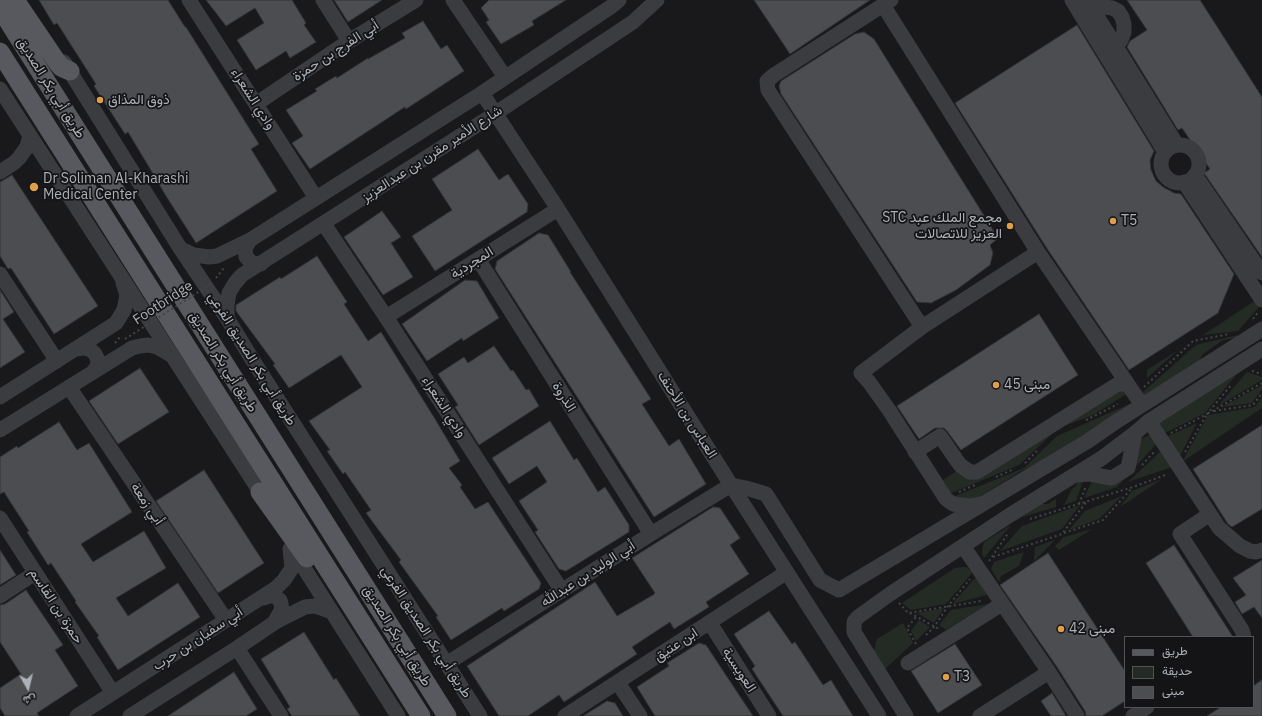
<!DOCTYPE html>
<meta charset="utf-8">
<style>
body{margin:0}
#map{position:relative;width:1262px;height:716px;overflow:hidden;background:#19191b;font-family:"IBM Plex Sans",Vazirmatn,sans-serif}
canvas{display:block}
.legend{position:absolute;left:1124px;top:636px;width:130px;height:72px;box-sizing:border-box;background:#141416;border:1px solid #515357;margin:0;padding:5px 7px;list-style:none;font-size:12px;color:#adb2b9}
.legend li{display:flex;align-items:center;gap:8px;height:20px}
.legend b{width:20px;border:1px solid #515357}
.north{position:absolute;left:8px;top:668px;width:40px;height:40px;-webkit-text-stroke:3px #141416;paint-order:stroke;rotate:172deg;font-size:11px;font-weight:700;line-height:16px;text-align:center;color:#adb2b9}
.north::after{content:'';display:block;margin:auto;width:14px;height:18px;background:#adb2b9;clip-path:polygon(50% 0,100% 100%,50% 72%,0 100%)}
</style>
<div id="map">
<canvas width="1262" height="716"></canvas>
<ul class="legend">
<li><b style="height:5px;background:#57595e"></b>طريق</li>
<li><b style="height:11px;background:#242b24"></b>حديقة</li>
<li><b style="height:11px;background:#4b4d50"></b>مبنى</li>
</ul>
<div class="north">ش</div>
</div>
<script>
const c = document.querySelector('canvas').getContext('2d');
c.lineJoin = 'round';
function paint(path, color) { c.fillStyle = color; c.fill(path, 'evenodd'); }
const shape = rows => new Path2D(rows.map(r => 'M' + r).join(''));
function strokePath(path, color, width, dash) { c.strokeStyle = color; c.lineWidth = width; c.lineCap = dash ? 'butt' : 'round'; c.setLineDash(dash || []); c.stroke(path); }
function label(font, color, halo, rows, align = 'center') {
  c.font = font + ' "IBM Plex Sans",Vazirmatn,sans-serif'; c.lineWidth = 3.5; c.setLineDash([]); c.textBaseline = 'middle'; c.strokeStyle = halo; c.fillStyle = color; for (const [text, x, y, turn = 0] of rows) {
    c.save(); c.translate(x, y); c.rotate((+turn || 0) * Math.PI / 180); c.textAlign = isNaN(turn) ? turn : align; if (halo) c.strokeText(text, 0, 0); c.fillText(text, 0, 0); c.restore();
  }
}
paint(shape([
 [1256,300,1260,306,1238,331,1203,335],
 [1238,335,1235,338,1223,340,1203,354,1198,362,1143,398,1139,393,1143,392,1196,345],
 [1177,351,1147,378,1147,370],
 [1241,369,1205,413,1163,434,1157,423],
 [1247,372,1262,377,1262,380,1218,406],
 [1262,385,1262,389,1252,403,1222,407],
 [1120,386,1128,393,1093,415,1056,429],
 [1262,397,1262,408,1182,462,1208,415,1255,407],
 [1132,403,1131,406,1049,458,1021,471,978,498,971,500,953,497,1024,468,1057,436],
 [1197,423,1179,458,1166,437],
 [1053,433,1019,465,949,494,943,480,958,470,963,475],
 [1150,435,1159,441,1117,487,1084,498,1093,479,1110,482,1139,440],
 [1164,448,1175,466,1128,482],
 [1084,478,1076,501,1064,505,1072,489,1076,486,1078,480],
 [1162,479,1120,507,1132,491],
 [1122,496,1099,519,1069,530,1085,511],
 [1056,499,1056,507,1022,517,1041,504,1048,504],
 [1080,505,1062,529,1000,551,1022,526],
 [1011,525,984,558,982,554,982,550,984,542],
 [1092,529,1059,550,1055,546,1064,537],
 [1055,540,1034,561,1035,547],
 [1024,552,1019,566,1001,576,999,582,991,569,994,562],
 [962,567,967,567,972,573,946,604,911,610,902,603,955,568],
 [976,577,987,595,952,604],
 [988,604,946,630,939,625,951,610],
 [944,608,934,623,917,613],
 [919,620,930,627,916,641,911,631],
 [903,623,913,643,884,670,873,653,877,639]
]), '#242b24');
const building = shape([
 [39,0,168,0,185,27,186,27,259,144,251,149,277,191,196,243,166,196,149,167,128,132,125,134,94,86,96,84,57,23,54,25,39,0],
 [206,0,292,0,306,23,304,25,316,42,290,58,286,51,256,70,237,40,264,23,255,8,226,26,206,0],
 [334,0,382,0,348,22,334,0],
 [489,0,566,0,532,21,534,25,501,44,486,22,489,20,481,8,489,0],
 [754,0,870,0,790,54,754,0],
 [1127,0,1200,0,1262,97,1262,257,1204,173,1210,169,1182,128,1178,130,1127,47,1130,41,1147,30,1127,0],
 [423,21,441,49,447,45,464,71,406,109,405,107,310,169,292,143,303,136,286,110,317,91,315,89,336,76,337,78,368,58,368,59,405,38,402,33,423,21],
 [1077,25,1154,151,1150,160,1151,170,1156,181,1163,187,1174,193,1181,194,1234,274,1218,313,1129,370,1046,247,955,103,1077,25],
 [864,32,874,39,998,238,990,245,993,253,990,265,956,290,931,303,917,302,781,94,779,86,781,81,855,34,864,32],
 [478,149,499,180,508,174,528,204,527,212,435,271,412,236,452,210,432,179,478,149],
 [12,175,98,306,54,334,11,268,8,269,0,256,0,182,12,175],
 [382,211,401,237,391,243,413,277,383,295,344,237,382,211],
 [539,233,548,235,571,272,570,272,651,399,642,404,669,446,679,439,706,484,654,517,495,269,497,261,539,233],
 [317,256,347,302,344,304,368,341,381,332,435,419,460,461,449,468,462,485,460,487,475,509,488,502,541,583,539,589,504,611,502,608,451,640,436,617,438,616,399,562,401,560,366,513,371,510,345,472,343,474,327,451,330,450,309,421,362,387,341,355,289,388,273,365,275,364,236,311,236,305,280,277,281,279,317,256],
 [465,280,477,281,499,318,463,341,462,338,427,361,402,324,465,280],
 [0,290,14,312,3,319,25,352,0,368,0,290],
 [1039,314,1078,375,961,450,947,431,944,428,935,428,919,439,897,406,1039,314],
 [494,346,511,371,513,370,526,390,529,389,539,406,479,445,455,407,458,405,438,374,464,357,468,363,494,346],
 [140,368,169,412,118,444,89,401,140,368],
 [550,421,574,460,577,458,598,492,605,487,629,525,629,532,566,571,559,569,535,532,538,530,519,501,547,482,537,466,509,484,492,458,550,421],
 [59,422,77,450,89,443,132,512,81,544,93,562,144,531,166,568,116,598,128,616,178,583,200,617,118,670,97,637,99,636,75,602,76,601,51,563,48,565,27,532,29,531,4,492,0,494,0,457,17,446,18,448,59,422],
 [1262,425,1262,509,1232,527,1228,524,1193,469,1262,425],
 [204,470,264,563,218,593,156,501,204,470],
 [713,507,720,508,740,538,730,545,749,574,706,602,709,607,674,629,670,622,632,647,637,654,564,702,559,695,528,716,499,716,467,666,595,582,617,616,653,595,655,593,632,558,713,507],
 [1174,545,1233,637,1193,637,1146,563,1174,545],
 [0,550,16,575,0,585,0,550],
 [1048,553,1125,671,1125,701,1102,716,1086,716,1085,711,1057,667,1000,585,1048,553],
 [1262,560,1262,618,1254,607,1242,614,1235,602,1246,595,1233,578,1262,560],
 [26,590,63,645,55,650,78,686,37,713,39,716,5,716,0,708,0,688,21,674,0,642,0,605,5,604,26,590],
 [769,611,792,644,795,642,823,685,831,680,853,716,783,716,752,669,755,666,734,634,769,611],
 [304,632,334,680,336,678,360,716,292,716,287,709,290,707,261,659,304,632],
 [699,643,706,645,753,716,655,716,637,687,669,666,667,663,699,643],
 [955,644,982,685,938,713,911,671,955,644],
 [234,672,257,709,246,716,168,716,234,672],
 [1262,680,1262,716,1207,716,1221,707,1253,707,1253,686,1262,680],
 [1052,693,1066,716,1051,716,1041,701,1052,693],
 [607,701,615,703,623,716,583,716,607,701]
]);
paint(building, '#4b4d50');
strokePath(building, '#333437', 1);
strokePath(shape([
 [216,278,224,268],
 [1253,319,1259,311],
 [115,343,121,336],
 [1252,371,1262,374],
 [1144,387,1193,341,1229,334],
 [1214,411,1253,405,1262,393],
 [1086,420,1118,404],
 [1171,433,1207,414,1232,384],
 [1185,452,1207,414,1262,383],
 [1025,463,1037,451],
 [1142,465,1154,452],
 [996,477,1014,469],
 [959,492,975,485],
 [1079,504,1086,486],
 [1030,519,1133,487,1168,474],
 [1064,533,1103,520,1132,488],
 [993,557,1062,534,1087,501],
 [989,561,1009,532],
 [899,603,908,613,981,601],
 [910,613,939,629],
 [926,635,934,627,948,606,970,579],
 [916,644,907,628,916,617]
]), '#414347', 2, [2, 3]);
strokePath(shape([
 [189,0,316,198],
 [323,0,349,41],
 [453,0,505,77],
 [891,0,774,75,767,81,768,90,922,327],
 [1072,0,1165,152],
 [1087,0,1177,145],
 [883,5,1038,252,1142,405],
 [1092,8,1104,7,1112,8,1118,11,1122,17,1124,24,1124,32,1121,40,1116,46],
 [64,62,180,248,227,318,252,359,480,716],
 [0,89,266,501],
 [482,93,558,209,731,485,879,716],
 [256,104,349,41,416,0],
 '1161 164a19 19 0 1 1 38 0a19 19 0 1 1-38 0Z',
 [0,172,14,163,19,158,27,147,30,135],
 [1195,175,1262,273],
 [1184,182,1262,300],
 [324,224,386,317,562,591],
 [250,240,245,248,246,257,252,263,261,264],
 [181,249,194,255,209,257,217,256,250,240,482,93,612,6,619,0],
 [478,259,651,534],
 [0,274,57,361],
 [386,317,558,209],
 [227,318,227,305,229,293,235,283,242,275,496,113,633,22,657,0],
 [76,349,83,348,90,349,95,354,98,360,97,367,93,372],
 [69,387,226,620],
 [0,397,116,323,124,310,127,295,123,283],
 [1149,421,1210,514,1180,534,1242,630,1244,637],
 [0,430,132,348,140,346,148,345,157,347,171,355],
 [915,452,940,436,960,465,970,472,977,472,1118,384,1128,384],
 [1076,475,1090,474,1112,478,1128,468,1135,433],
 [980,504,970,506,961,505,953,504,946,499,889,410,869,382,861,373,922,327,1038,252],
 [1210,514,1219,528,1240,546,1250,551,1256,552,1262,550],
 [0,518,113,693],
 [963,546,1049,672,1077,716],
 [292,549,398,716],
 [0,596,35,573],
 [263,598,273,595,280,600,282,609,274,623],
 [710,623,769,716],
 [237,648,281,716],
 [908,663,1002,604],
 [446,664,651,534,731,485,746,488,766,494,820,580,839,590,1088,441,1114,423,1262,329],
 [618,683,640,716],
 [77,716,276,588,284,580,292,568,290,549],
 [130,716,237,648,274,623,289,615,305,607,315,606,332,612],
 [565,716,787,572],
 [906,716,854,632,854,622,858,617,890,594,1010,515,1102,458,1135,433,1149,421,1262,349],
 [980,716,1049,672],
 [1133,716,1147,707]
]), '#3b3c40', 15);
strokePath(shape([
 [15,0,57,62,61,67,70,71],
 [0,8,447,716],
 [0,52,421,716],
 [260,492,307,558]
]), '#57595e', 19);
strokePath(shape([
 [125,339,211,284]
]), '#414347', 2, [2, 3]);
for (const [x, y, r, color] of [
 [100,100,4,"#df9d4e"],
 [34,187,5,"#df9d4e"],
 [1113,221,4,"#df9d4e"],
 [1010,226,4,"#df9d4e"],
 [996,385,4,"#df9d4e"],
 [1061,629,4,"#df9d4e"],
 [946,677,4,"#df9d4e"]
]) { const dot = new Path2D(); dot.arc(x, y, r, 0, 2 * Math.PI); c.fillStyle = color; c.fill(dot); strokePath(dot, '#141416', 1.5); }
label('14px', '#adb2b9', '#141416', [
 ["أبي الفرج بن حمزة",336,51,-33],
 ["طريق أبي بكر الصديق",51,88,58],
 ["وادي الشعراء",253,99,57],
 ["شارع الأمير مقرن بن عبدالعزيز",432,154,-33],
 ["المجردية",472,263,-32],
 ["Footbridge",163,303,-33],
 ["طريق أبي بكر الصديق الفرعي",252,359,58],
 ["طريق أبي بكر الصديق",223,362,58],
 ["الذروة",564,397,58],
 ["وادي الشعراء",444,407,57],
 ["العباس بن الأحنف",687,415,58],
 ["أبي زمعة",147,504,56],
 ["أبي الوليد بن عبدالله",588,574,-33],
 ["حمزة بن القاسم",56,606,57],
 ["طريق أبي بكر الصديق الفرعي",426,632,57],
 ["طريق أبي بكر الصديق",397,636,58],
 ["أبي سفيان بن حرب",198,639,-33],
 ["ابن عتيق",676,645,-33],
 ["العويسية",739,670,57]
]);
label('14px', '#adb2b9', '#141416', [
 ["ذوق المذاق",108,100],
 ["Dr Soliman Al-Kharashi",43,179],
 ["Medical Center",43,195],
 ["STC مجمع الملك عبد",1002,218,"right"],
 ["العزيز للاتصالات",1002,234,"right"],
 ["T5",1121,221],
 ["مبنى 45",1004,385],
 ["مبنى 42",1069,629],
 ["T3",954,677]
], 'left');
</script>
